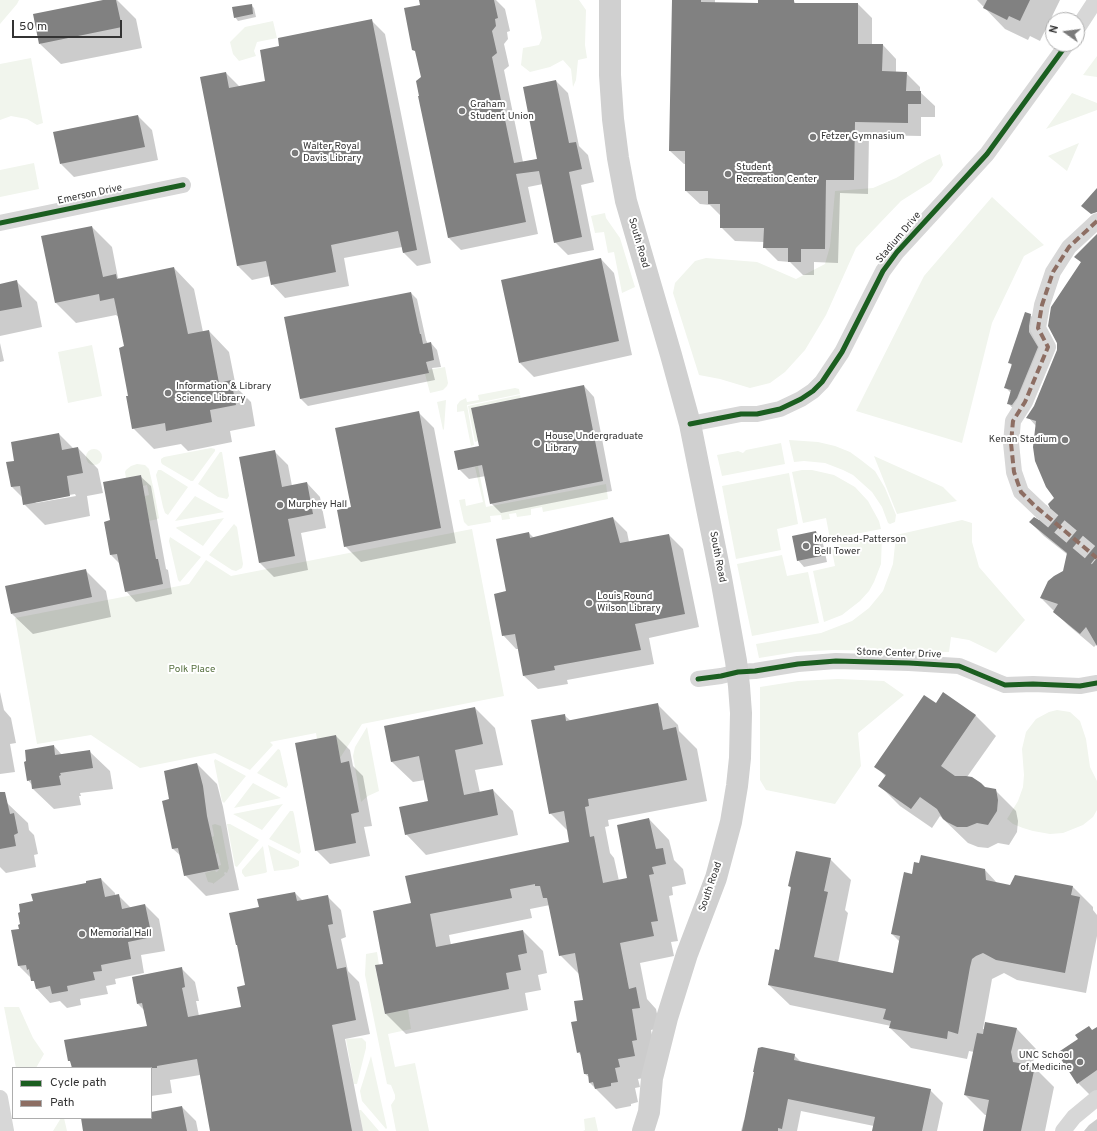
<!DOCTYPE html>
<style>
body{margin:0}
#map{position:relative;width:1097px;height:1131px;overflow:hidden;background:#fff;font-family:Overpass,sans-serif}
canvas{display:block}
.legend{position:absolute;left:12px;top:1067px;width:140px;height:52px;box-sizing:border-box;background:#fff;border:1px solid #adadad;margin:0;padding:5px 7px;list-style:none;font-size:12px;color:#333}
.legend li{display:flex;align-items:center;gap:8px;height:20px}
.legend b{width:20px;border:1px solid #adadad}
.north{position:absolute;left:1045px;top:12px;width:40px;height:40px;box-sizing:border-box;background:#fff;border:1px solid #adadad;border-radius:50%;rotate:284deg;font-size:11px;font-weight:700;line-height:16px;text-align:center;color:#333}
.north::after{content:'';display:block;margin:auto;width:14px;height:18px;background:#7a7a7a;clip-path:polygon(50% 0,100% 100%,50% 72%,0 100%)}
.scale{position:absolute;left:12px;top:20px;width:110px;height:18px;box-sizing:border-box;border:2px solid #333;border-top:0;padding-left:5px;font-size:12px;line-height:14px;white-space:nowrap;color:#333;-webkit-text-stroke:3px #fff;paint-order:stroke}
</style>
<div id="map">
<canvas width="1097" height="1131"></canvas>
<ul class="legend">
<li><b style="height:5px;background:#1b5e20"></b>Cycle path</li>
<li><b style="height:5px;background:#8d6e63"></b>Path</li>
</ul>
<div class="north">N</div>
<div class="scale">50 m</div>
</div>
<script>
const c = document.querySelector('canvas').getContext('2d');
c.lineJoin = 'round';
function paint(path, color) { c.fillStyle = color; c.fill(path, 'evenodd'); }
const shape = rows => new Path2D(rows.map(r => 'M' + r).join(''));
function strokePath(path, color, width, dash) { c.strokeStyle = color; c.lineWidth = width; c.lineCap = dash ? 'butt' : 'round'; c.setLineDash(dash || []); c.stroke(path); }
function label(font, color, halo, rows, align = 'center') {
  c.font = font + ' Overpass,sans-serif'; c.lineWidth = 4; c.setLineDash([]); c.textBaseline = 'middle'; c.strokeStyle = halo; c.fillStyle = color; for (const [text, x, y, turn = 0] of rows) {
    c.save(); c.translate(x, y); c.rotate((+turn || 0) * Math.PI / 180); c.textAlign = isNaN(turn) ? turn : align; if (halo) c.strokeText(text, 0, 0); c.fillText(text, 0, 0); c.restore();
  }
}
paint(shape([
 [0,0,19,0,17,4,0,24],
 [535,0,579,0,586,10,585,45,587,58,578,60,576,80,573,87,571,69,563,60,550,67,530,72,521,65,523,48,539,45,542,38],
 [273,21,277,38,257,42,254,51,256,56,239,61,233,54,230,42,245,27],
 [1097,56,1097,77,1083,75],
 [31,58,43,123,37,125,27,119,11,116,0,120,0,64],
 [1072,93,1097,103,1097,110,1046,129],
 [1079,143,1067,171,1048,156],
 [940,154,943,165,931,182,901,201,856,248,826,315,805,350,785,372,770,383,750,388,720,379,699,375,673,293,675,283,695,261,706,258,757,262,796,279,825,264,830,246,835,191,873,188,896,178,927,160],
 [34,163,39,189,0,197,0,170],
 [992,197,1044,245,1024,256,992,323,962,443,856,411,924,276],
 [605,213,606,218,620,238,635,287,622,293,614,252,608,253,604,232,595,233,591,216],
 [92,345,102,396,68,403,58,352],
 [445,367,448,383,447,386,443,390,430,393,425,374,429,373,428,370],
 [515,388,519,389,520,394,467,405,474,445,471,446,464,411,457,412,457,405,460,401,466,398,467,402,479,400,478,395],
 [520,395,521,398,471,408,478,441,475,442,468,406],
 [446,400,444,429,443,430,437,402],
 [789,440,818,442,835,446,850,452,861,460,875,471,885,488,896,515,895,522,890,524,888,523,882,507,872,492,853,475,843,470,825,463,804,461,794,462],
 [781,443,785,464,722,476,717,455,738,451,743,453,746,450],
 [211,448,215,449,215,451,193,481,191,481,162,464,161,462,161,459,164,457],
 '86 457a8 8 0 1 1 16 0a8 8 0 1 1-16 0Z',
 [220,452,222,452,227,483,229,496,227,499,218,497,198,484],
 [874,456,943,487,957,501,897,514],
 [137,464,145,465,149,469,154,491,159,518,158,519,149,521,145,500,145,496,149,495,147,485,143,486,141,475,126,478,125,472,126,470,131,466],
 [478,466,486,507,606,484,608,499,543,512,542,507,531,509,531,515,517,517,516,513,509,514,510,519,502,520,501,515,490,516,491,522,468,526,464,522,459,500,465,499,466,506,483,502,475,467],
 [158,470,161,470,188,487,168,515,165,513,163,507,156,475],
 [802,470,812,470,834,475,855,487,868,501,879,521,881,529,830,539,826,518,803,523,792,472],
 [789,473,798,524,777,529,781,550,736,559,722,486],
 [195,496,224,512,175,521],
 [224,518,203,546,176,528,177,527],
 [962,520,972,523,972,542,979,567,1025,620,996,653,969,640,951,637,949,652,833,650,796,652,759,658,756,644,821,633,852,621,869,608,883,591,893,564,896,535],
 [234,524,237,527,243,564,242,568,236,571,232,570,209,555],
 [472,529,504,696,362,724,340,758,336,735,317,739,316,733,270,742,273,745,250,770,215,753,140,768,91,735,37,744,15,618,189,584,206,560,231,576],
 [882,535,881,564,874,582,869,591,860,601,842,615,824,622,813,571,835,566,831,546],
 [170,537,201,557,180,582,178,580,169,541],
 [782,555,787,576,808,572,819,623,752,636,737,564],
 [838,679,884,681,904,695,858,733,861,766,835,804,766,790,760,780,760,687,798,681],
 [1057,710,1070,712,1080,721,1086,739,1090,767,1097,781,1097,810,1093,817,1083,825,1063,833,1050,834,1033,831,1023,828,1013,824,1007,819,1018,801,1023,787,1024,775,1022,749,1026,732,1036,719,1049,712],
 [367,727,379,791,368,796,361,802,353,756,355,747],
 [278,749,280,750,288,785,286,788,257,773],
 [215,759,246,776,224,803,222,801,214,761],
 [253,783,281,798,234,808],
 [283,804,262,830,233,814],
 [290,811,293,811,294,814,301,852,299,854,269,839],
 [215,824,221,826,229,868,227,873,225,872,224,873,225,875,213,884,213,883,208,882,205,873,215,870,216,872,218,871,219,869,218,866,221,865,218,853,216,854,212,837,214,836,212,825],
 [227,824,230,824,259,840,237,867,235,866],
 [268,845,299,861,299,866,291,869,274,871],
 [263,846,267,872,265,873,245,877,242,873,242,870],
 [377,952,379,965,375,966,385,1014,408,1009,411,1029,388,1034,395,1067,415,1063,429,1131,396,1131,391,1105,395,1099,395,1095,391,1085,387,1084,365,975,366,954],
 [4,1007,19,1007,33,1038,44,1054,36,1068,16,1068],
 [362,1038,366,1042,366,1048,357,1084,354,1084,346,1039],
 [371,1056,387,1128,386,1129,362,1101,360,1091],
 [359,1110,361,1110,379,1131,363,1131],
 [595,1117,598,1131,583,1131,585,1130,584,1119],
 [61,1118,64,1118,67,1131,53,1131]
]), '#f1f5ed');
paint(shape([
 [108,0,117,0,136,19,142,48,61,64,40,44],
 [420,0,496,0,505,9,510,31,507,32,508,39,504,44,509,66,504,70,523,162,538,159,556,81,568,93,579,146,588,155,594,182,581,185,594,250,568,255,555,242,543,184,528,187,538,234,461,250,449,238,422,78,421,6],
 [673,0,715,0,715,3,759,4,759,0,779,0,794,1,796,4,858,4,872,18,872,45,883,45,896,59,896,73,906,73,920,87,920,92,935,106,935,117,921,117,921,136,869,135,868,194,840,193,838,263,814,262,814,275,803,275,790,262,778,261,764,247,764,242,735,241,721,227,721,216,710,205,700,204,686,191,686,164,684,164,670,151],
 [977,0,1060,0,1040,41,1030,36,1028,40,1005,29],
 [251,5,254,8,256,17,238,21,235,17],
 [371,20,385,34,431,263,417,266,403,252,402,247,344,258,349,286,285,298,272,284,270,276,252,280,238,266,202,77,226,73,240,87,267,82,280,47],
 [138,116,152,130,158,160,74,177,61,164],
 [92,227,112,247,118,278,120,279,174,268,194,289,203,332,209,331,229,352,236,387,251,402,255,426,230,431,232,442,188,451,181,444,154,449,133,428,125,347,120,318,116,315,76,323,56,303,42,237],
 [1097,235,1097,644,1094,647,1068,625,1041,598,1064,571,1068,555,1044,536,1030,522,1048,519,1055,498,1036,426,1028,417,1035,406,1059,347,1049,326,1082,263,1075,257],
 [601,259,614,273,632,355,534,377,520,363],
 [16,281,37,302,42,327,0,336,0,285],
 [411,293,417,299,426,340,428,344,431,343,437,350,441,367,432,368,435,380,308,406,301,399,285,318],
 [1030,315,1041,325,1047,358,1018,414,1008,403,1011,393,1005,387,1012,366,1010,363],
 [0,343,4,361,0,362],
 [584,386,594,397,612,491,501,513,491,503,486,476,469,479,459,469,480,446],
 [418,412,434,428,456,543,361,562,345,546,352,507],
 [59,434,74,449,78,448,98,469,103,493,87,496,90,516,45,525,24,504,23,498,12,487,15,462],
 [75,494,76,496,36,503,34,501],
 [274,451,288,465,292,486,307,483,320,497,326,528,301,533,308,570,274,577,260,563,240,458],
 [140,476,151,486,166,569,168,570,172,594,136,602,126,591,120,564,111,555,105,522,111,521],
 [613,518,627,532,629,542,669,535,683,549,699,627,649,638,654,664,567,680,568,684,538,689,524,676,519,649,516,649,503,635,507,592,529,533,534,538],
 [816,532,822,539,827,562,804,567,798,560],
 [85,570,106,591,111,617,33,634,12,614],
 [0,692,4,710,11,718,16,743,10,744,15,772,0,774],
 [657,704,678,725,679,731,697,749,707,801,608,820,609,826,605,827,610,853,614,858,619,881,629,879,649,819,669,840,674,860,683,869,686,884,672,887,673,895,669,896,678,941,671,942,674,956,640,963,647,999,656,1009,660,1028,651,1030,657,1060,655,1076,638,1079,640,1087,635,1088,638,1102,631,1104,631,1106,616,1109,590,1083,590,1078,585,1074,582,1056,578,1052,579,1022,584,1000,580,975,560,955,550,905,530,909,532,918,449,935,451,945,523,931,543,951,547,973,538,975,541,990,525,993,528,1010,406,1034,385,1013,384,965,412,904,571,843,569,832,550,813,564,715,571,721],
 [936,704,975,715,996,736,967,777,985,788,995,790,1016,811,1018,821,1017,832,1009,845,998,843,988,848,978,847,968,843,940,816,932,828,900,806,880,786,886,777,876,766],
 [475,708,495,728,503,765,475,770,480,793,493,790,513,811,518,835,426,855,406,834,429,801,425,780,413,782,392,762,385,727],
 [336,736,350,750,353,766,363,776,372,826,364,827,370,856,330,864,316,850],
 [54,746,62,755,89,751,110,771,113,789,80,793,81,796,79,796,81,805,54,809,33,789,32,785,28,780],
 [197,764,217,784,223,807,234,867,239,890,206,896,185,875,181,856,173,849,170,800],
 [7,803,28,823,29,830,34,835,38,854,34,855,36,867,6,873,0,867,0,804],
 [830,859,851,880,845,910,848,913,838,963,894,974,900,942,892,934,913,875,985,870,998,884,1011,886,1016,876,1073,887,1093,907,1093,910,1097,915,1097,936,1086,993,1017,980,1004,973,992,979,983,1029,1017,1029,1036,1049,1032,1067,1034,1067,1054,1087,1045,1131,984,1131,987,1115,985,1115,965,1095,974,1052,969,1051,967,1059,911,1048,890,1028,891,1026,790,1005,769,985,780,951,792,889,789,886],
 [101,879,115,893,115,896,118,895,131,908,145,905,159,919,165,951,141,955,144,973,115,979,116,984,106,986,108,994,80,999,81,1005,67,1008,60,1001,50,1003,37,989,36,984,32,979,19,966,20,929,34,902],
 [295,893,303,901,327,896,341,910,346,937,341,939,348,971,359,982,370,1034,345,1039,363,1131,211,1131,200,1075,170,1080,172,1093,151,1096,151,1068,73,1068,72,1064,69,1060,148,1027,144,1010,138,1004,181,968,195,982,199,1001,196,1001,199,1016,242,1008,260,908],
 [1097,1028,1097,1102,1078,1083,1093,1031],
 [794,1055,803,1064,930,1090,943,1103,937,1131,873,1131,874,1126,801,1111,797,1131,741,1131,744,1120,746,1120],
 [182,1107,196,1121,198,1131,84,1131,82,1118,151,1118,151,1113],
 [1097,1119,1097,1131,1084,1131,1089,1125]
]), '#0003');
paint(shape([
 [103,0,116,0,122,27,39,44,33,14],
 [419,0,494,0,498,18,495,19,496,26,492,31,497,53,492,57,514,163,537,159,523,87,556,80,569,143,576,142,582,169,569,172,582,237,554,243,539,171,516,174,526,222,448,238,418,96,419,96,416,81,421,77,415,51,412,50,404,8,420,5],
 [672,0,701,0,701,2,758,3,758,0,794,0,794,3,858,3,858,44,883,44,882,71,907,72,906,91,921,91,921,104,908,104,908,123,855,122,854,180,826,180,825,249,801,249,801,262,788,262,788,248,763,248,764,228,720,228,720,204,708,204,708,191,685,191,685,151,669,151],
 [987,0,1030,0,1020,21,1009,16,1007,20,983,8],
 [252,4,253,14,234,18,232,7],
 [372,19,417,250,403,253,398,231,331,245,336,272,271,285,266,261,237,266,200,77,226,72,229,88,265,81,260,50,279,46,278,38],
 [138,115,145,147,60,164,53,132],
 [1097,188,1097,212,1091,214,1081,206],
 [92,226,103,277,116,274,117,279,174,267,188,334,209,330,219,383,231,380,236,405,210,410,212,422,166,431,165,423,132,429,126,396,128,396,119,348,124,346,114,298,100,301,99,294,55,303,41,236],
 [1097,234,1097,646,1086,627,1080,634,1053,612,1058,604,1040,598,1048,581,1054,576,1063,571,1067,553,1029,522,1034,517,1039,520,1043,520,1048,518,1050,513,1050,508,1048,504,1054,498,1046,487,1035,461,1033,447,1036,421,1026,418,1034,406,1057,350,1057,343,1048,326,1051,307,1081,262,1074,257],
 [601,258,619,341,519,363,501,280],
 [17,280,22,307,0,311,0,284],
 [411,292,420,334,421,334,423,344,431,342,434,360,426,362,429,373,300,399,284,317],
 [1025,312,1031,314,1029,326,1029,332,1038,347,1017,398,1012,405,1007,404,1011,390,1004,388,1012,364,1008,363],
 [584,385,603,481,490,504,482,465,458,470,454,451,479,446,471,408],
 [419,411,441,528,344,547,337,510,351,507,335,428],
 [59,433,62,450,78,447,83,473,67,476,70,496,23,505,20,486,11,487,6,462,14,461,11,442],
 [275,450,282,487,307,482,313,514,288,519,295,556,259,563,239,457],
 [141,475,156,559,158,559,163,584,125,592,117,554,110,555,104,522,110,520,103,482],
 [613,517,620,543,669,534,685,614,635,624,641,650,554,666,555,670,523,676,515,634,502,636,494,594,506,591,496,539,529,532,530,538],
 [816,531,821,556,797,561,792,536],
 [86,569,92,597,11,614,5,586],
 [943,692,976,715,941,766,955,776,966,776,972,777,981,783,985,787,996,789,998,800,997,811,988,825,977,823,967,827,957,827,947,822,943,819,937,809,920,797,911,809,878,786,886,775,874,767,924,695,936,703],
 [658,703,663,730,676,727,687,780,588,799,589,806,585,807,590,837,594,836,603,883,627,878,617,825,649,818,656,849,663,848,666,864,652,867,654,874,649,875,658,921,651,922,654,936,620,943,629,989,636,987,640,1008,632,1009,637,1040,632,1041,635,1056,618,1059,620,1067,615,1068,618,1082,611,1083,611,1086,595,1089,593,1082,589,1083,588,1074,584,1074,580,1052,577,1053,571,1022,577,1021,574,1001,583,1000,575,953,559,956,547,898,543,898,540,886,535,886,535,884,510,889,512,898,430,914,436,947,523,930,527,953,518,955,521,970,506,973,509,989,385,1014,375,965,383,964,373,911,411,903,405,876,569,842,564,811,549,814,531,720,565,714,566,721],
 [475,707,483,744,455,750,464,795,493,789,498,815,405,835,399,807,428,801,419,756,391,762,384,726],
 [336,735,341,763,349,761,359,812,351,814,356,843,315,851,295,743],
 [54,745,55,755,90,750,93,768,60,773,61,775,59,776,61,785,32,789,31,780,27,781,24,762,26,761,25,750],
 [197,763,203,786,207,816,219,869,184,876,178,848,172,849,162,801,169,799,164,771],
 [0,792,5,792,10,814,14,813,18,833,14,835,16,846,0,849],
 [796,851,831,858,824,891,828,892,814,957,893,973,900,936,891,934,904,872,912,874,914,862,919,863,921,855,985,869,986,880,1010,885,1015,875,1073,886,1071,895,1080,897,1065,973,996,960,983,953,976,956,972,959,970,967,958,1034,948,1031,947,1039,889,1028,891,1021,883,1019,886,1009,768,985,775,949,779,950,791,887,788,886],
 [101,878,105,897,119,894,122,909,145,904,152,937,128,942,131,959,101,965,102,971,93,972,95,980,67,986,68,991,52,994,50,986,36,989,34,981,31,981,29,969,27,970,26,965,18,966,11,930,19,929,18,925,20,924,18,913,20,912,19,904,33,901,31,894,86,883,86,881],
 [295,892,297,901,328,895,333,924,328,925,337,969,346,967,356,1020,332,1025,352,1131,210,1131,197,1059,157,1066,157,1068,72,1068,70,1061,68,1061,64,1040,147,1026,142,1003,137,1004,132,977,182,967,185,987,182,988,188,1017,241,1007,237,987,245,985,237,945,236,945,229,913,259,907,257,899],
 [985,1022,1017,1028,1011,1052,1013,1062,1035,1066,1021,1131,983,1131,989,1100,964,1095,977,1033,983,1034],
 [1089,1026,1092,1030,1097,1027,1097,1070,1077,1084,1057,1053,1078,1039,1075,1035],
 [762,1047,795,1054,794,1060,931,1089,922,1131,872,1131,875,1117,788,1099,782,1129,778,1128,778,1131,742,1131,754,1072,753,1072,758,1048],
 [182,1106,187,1131,83,1131,81,1118,151,1118,151,1112]
]), '#818181');
strokePath(shape([
 [1041,511,1097,558]
]), '#d6d6d6', 16, [16, 8]);
strokePath(shape([
 [1077,29,1096,0],
 [0,223,183,185],
 [690,424,741,414,757,414,780,409,801,399,813,391,822,382,842,352,883,271,897,252,987,154,1067,44],
 [1041,511,1021,492,1014,472,1011,443,1013,421,1025,402,1048,347,1038,328,1042,305,1053,272,1069,247,1097,221],
 [698,679,721,676,738,672,755,671,798,664,836,661,909,663,959,666,1005,685,1033,684,1080,686,1097,683],
 [0,1098,6,1131],
 [1063,1131,1074,1117,1097,1098]
]), '#d7d7d7', 16);
strokePath(shape([
 [610,0,610,75,613,119,618,158,626,201,671,355,690,424,721,578,736,661,739,686,741,713,740,758,737,786,731,822,716,878,687,954,667,1018,652,1078,649,1112,643,1131]
]), '#d0d0d0', 22);
strokePath(shape([
 [1097,221,1069,247,1053,272,1042,305,1038,328,1048,347,1025,402,1013,421,1011,443,1014,472,1021,492,1035,506,1097,558]
]), '#8d6e63', 4, [8, 4]);
strokePath(shape([
 [0,223,183,185],
 [690,424,741,414,757,414,780,409,801,399,813,391,822,382,842,352,883,271,897,252,987,154,1067,44],
 [698,679,721,676,738,672,755,671,798,664,836,661,909,663,959,666,1005,685,1033,684,1080,686,1097,683]
]), '#1b5e20', 5);
for (const [x, y, r, color] of [
 [462,111,4,"#7a7a7a"],
 [813,137,4,"#7a7a7a"],
 [295,153,4,"#7a7a7a"],
 [728,174,4,"#7a7a7a"],
 [168,393,4,"#7a7a7a"],
 [1065,440,4,"#7a7a7a"],
 [537,443,4,"#7a7a7a"],
 [280,505,4,"#7a7a7a"],
 [806,546,4,"#7a7a7a"],
 [589,603,4,"#7a7a7a"],
 [82,934,4,"#7a7a7a"],
 [1080,1062,4,"#7a7a7a"]
]) { const dot = new Path2D(); dot.arc(x, y, r, 0, 2 * Math.PI); c.fillStyle = color; c.fill(dot); strokePath(dot, '#fff', 1.5); }
label('10px', '#333', '#fff', [
 ["Graham",470,105],
 ["Student Union",470,117],
 ["Fetzer Gymnasium",821,137],
 ["Walter Royal",303,147],
 ["Davis Library",303,159],
 ["Student",736,168],
 ["Recreation Center",736,180],
 ["Information & Library",176,387],
 ["Science Library",176,399],
 ["House Undergraduate",545,437],
 ["Library",545,449],
 ["Kenan Stadium",1057,440,"right"],
 ["Murphey Hall",288,505],
 ["Morehead-Patterson",814,540],
 ["Bell Tower",814,552],
 ["Louis Round",597,597],
 ["Wilson Library",597,609],
 ["Memorial Hall",90,934],
 ["UNC School",1072,1056,"right"],
 ["of Medicine",1072,1068,"right"]
], 'left');
label('10px', '#333', '#fff', [
 ["Emerson Drive",90,195,-12],
 ["Stadium Drive",899,238,-50],
 ["South Road",638,243,74],
 ["South Road",717,557,79],
 ["Stone Center Drive",899,654,2],
 ["South Road",711,887,-71]
]);
label('10px', '#56703f', '#fff', [
 ["Polk Place",192,670]
]);
</script>
